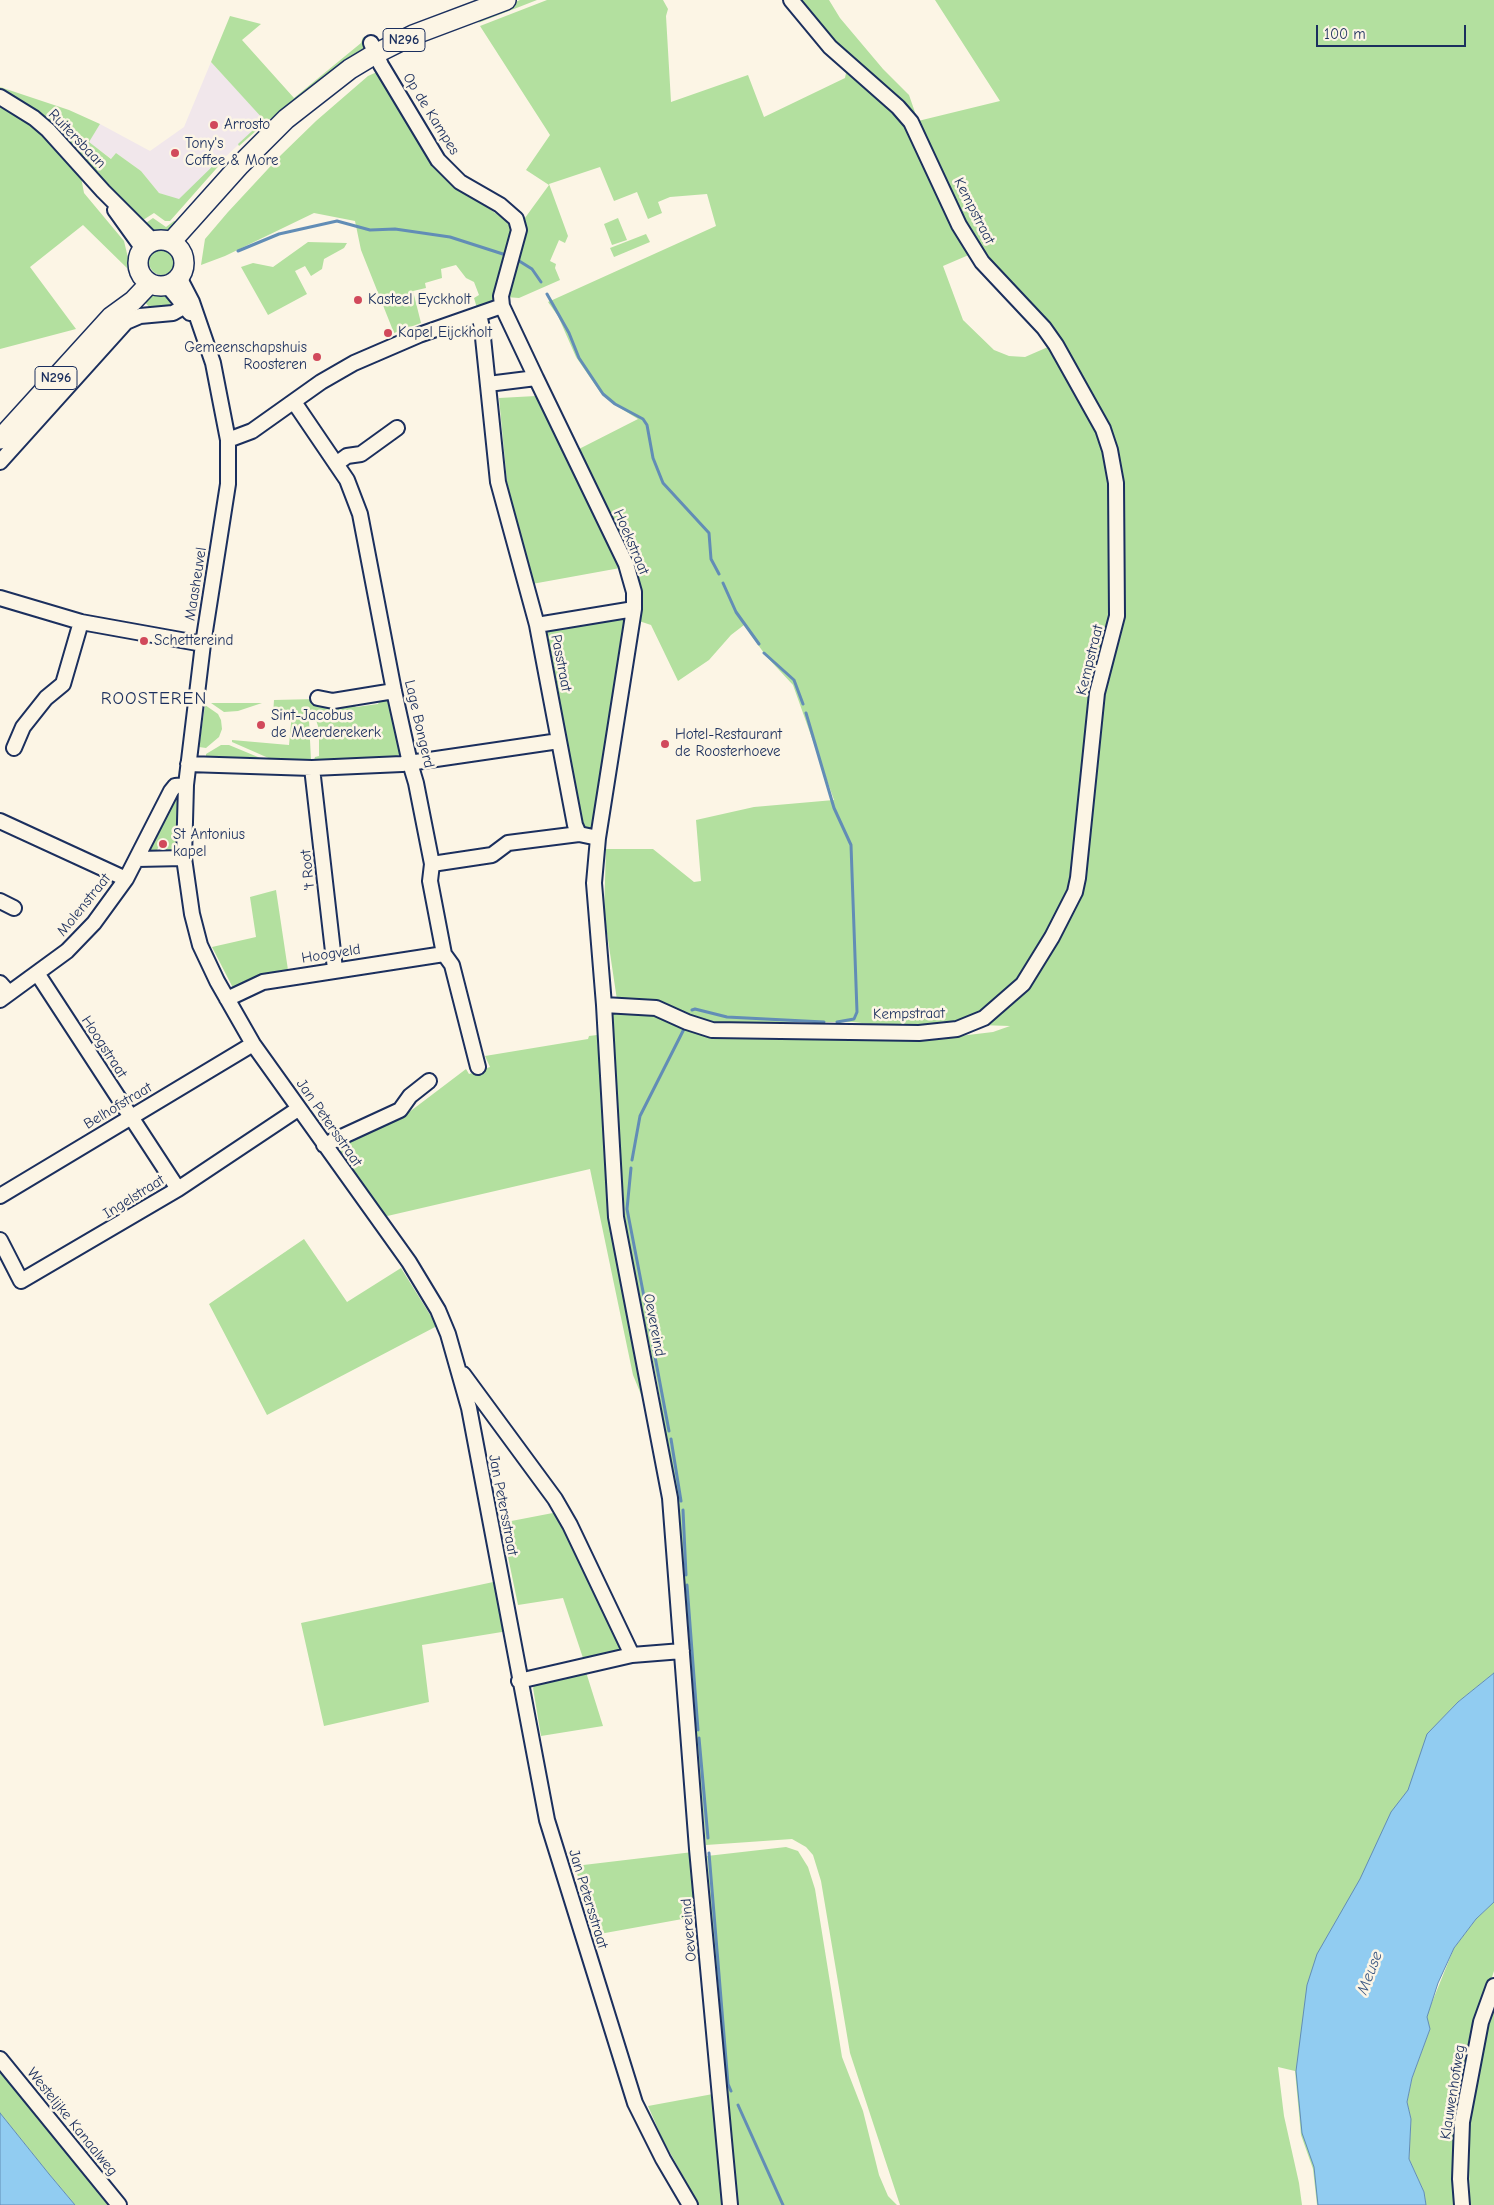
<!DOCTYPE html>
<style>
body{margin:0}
#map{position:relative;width:1494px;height:2205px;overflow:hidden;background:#fcf5e5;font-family:"Comic Neue",sans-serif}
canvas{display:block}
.scale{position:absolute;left:1316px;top:25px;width:150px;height:22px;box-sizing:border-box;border:2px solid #1b2f5e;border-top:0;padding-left:6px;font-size:15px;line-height:18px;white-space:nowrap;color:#1b2f5e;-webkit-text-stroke:4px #fcf5e5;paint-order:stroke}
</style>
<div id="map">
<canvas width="1494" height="2205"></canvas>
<div class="scale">100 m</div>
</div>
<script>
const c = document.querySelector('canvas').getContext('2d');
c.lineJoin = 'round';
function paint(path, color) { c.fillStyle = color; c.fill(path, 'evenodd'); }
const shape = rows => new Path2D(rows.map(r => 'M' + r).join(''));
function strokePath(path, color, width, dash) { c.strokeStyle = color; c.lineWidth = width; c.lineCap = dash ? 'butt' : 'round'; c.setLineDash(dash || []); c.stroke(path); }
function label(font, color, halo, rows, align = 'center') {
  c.font = font + ' "Comic Neue",sans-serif'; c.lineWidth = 5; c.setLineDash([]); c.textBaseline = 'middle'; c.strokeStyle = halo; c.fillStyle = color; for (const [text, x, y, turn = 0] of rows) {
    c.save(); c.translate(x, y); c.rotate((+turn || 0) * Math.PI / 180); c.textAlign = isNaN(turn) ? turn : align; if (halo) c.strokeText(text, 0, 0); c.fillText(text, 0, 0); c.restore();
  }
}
paint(shape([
 [211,62,265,120,179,200,159,193,141,171,116,153,112,159,88,142,100,124,150,151,184,127]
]), '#f1e7eb');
paint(shape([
 [520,0,537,0,478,23,487,14],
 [547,0,663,0,668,9,666,16,671,102,748,75,764,117,845,78,846,73,899,117,917,121,906,108,840,52,825,37,799,0,829,0,840,18,883,69,909,95,918,121,1000,101,935,0,1494,0,1494,1673,1458,1702,1427,1735,1457,1704,1494,1675,1494,1787,1400,1885,1347,2027,1342,2187,1346,2205,1317,2205,1313,2169,1301,2135,1295,2071,1278,2067,1284,2116,1299,2183,1302,2205,900,2205,850,2053,821,1881,813,1855,806,1847,792,1839,706,1845,677,1505,657,1381,626,1229,610,1017,613,1009,648,1012,660,1015,694,1032,705,1034,853,1035,926,1040,993,1032,1010,1026,979,1025,1014,999,1041,964,1080,892,1086,867,1100,709,1122,613,1120,478,1113,440,1107,426,1079,376,1041,316,998,272,971,254,943,266,963,320,994,350,1009,356,1025,357,1048,347,1071,383,1096,429,1103,447,1107,468,1113,622,1095,689,1091,712,1076,873,1072,892,1036,959,1017,987,1001,1000,962,1024,915,1029,853,1022,709,1022,694,1019,661,1005,617,1000,604,913,606,849,653,849,694,882,701,881,696,820,754,807,834,800,793,685,766,656,744,625,731,635,709,660,678,681,651,625,639,621,637,575,579,449,638,419,612,403,600,392,576,357,558,316,548,302,716,226,707,194,670,197,658,202,662,213,648,219,637,192,614,201,600,167,549,184,568,236,565,243,559,240,550,261,556,264,555,268,560,280,519,298,506,297,523,231,522,222,549,185,526,170,550,135,480,26],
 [230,16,261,24,242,40,294,98,361,43,363,37,367,42,364,52,266,122,239,146,238,144,264,120,211,62],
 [377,72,408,125,436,166,470,195,512,225,511,243,493,302,477,308,474,298,479,295,474,282,466,278,456,265,441,269,442,278,425,283,426,288,413,291,421,323,394,333,361,250,355,221,314,213,225,256,201,265,205,239,228,212,280,156,316,121,368,76],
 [0,87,69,110,100,124,89,142,111,159,116,153,141,171,159,193,179,199,220,159,223,161,170,221,165,221,154,213,140,222,63,136,18,102,0,90],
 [0,103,32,124,60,151,81,177,84,193,124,241,129,262,128,269,83,225,30,267,76,329,0,349],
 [153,218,166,227,174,221,179,221,165,234,147,229,143,225],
 [618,218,627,240,612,245,604,224],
 [646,234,650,242,614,257,610,248],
 [308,242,347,243,344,248,324,259,322,269,311,276,305,266,295,271,307,294,268,315,241,267,253,263,273,267],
 '149 262a13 13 0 1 1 26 0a13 13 0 1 1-26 0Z',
 [155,290,162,290,172,299,169,308,152,310,141,298],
 [536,396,542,400,620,568,532,584,507,482,499,398],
 [622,615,627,618,595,823,592,829,586,830,583,828,546,651,547,628],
 [391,695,403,753,394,757,359,758,355,762,314,760,315,757,319,756,319,729,316,720,309,720,311,760,273,760,232,742,232,740,289,745,292,713,278,711,278,716,273,715,274,700,317,699,351,702,356,707,378,704,382,697],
 [211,703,262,703,238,711,224,712],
 [205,705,218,714,221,720,222,729,219,737,206,748,199,747],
 [221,745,229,745,270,762,206,759,206,754],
 [179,789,178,849,165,850,167,841,161,840,156,853,149,853,147,851],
 [276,890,288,970,259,976,233,988,212,947,256,937,250,897],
 [597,1035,611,1222,651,1419,633,1375,590,1169,383,1217,337,1149,404,1116,466,1069,469,1074,490,1067,485,1056,588,1039,589,1036],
 [304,1239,347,1302,401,1268,437,1326,267,1415,209,1304],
 [558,1512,628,1655,585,1664,563,1598,518,1605,501,1523],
 [498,1581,508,1631,422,1645,429,1702,324,1726,301,1623],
 [586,1672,603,1726,541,1736,533,1688,536,1683],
 [786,1847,798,1851,808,1867,815,1889,842,2057,863,2111,879,2175,888,2196,897,2205,735,2205,724,2089,707,1856],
 [693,1852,699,1916,594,1935,575,1866],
 [1494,1902,1494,1971,1479,2016,1457,2205,1426,2205,1424,2192,1409,2159,1411,2119,1407,2102,1412,2078,1430,2029,1426,2017,1454,1948,1476,1919],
 [1494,2002,1494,2205,1470,2205,1468,2132,1471,2099,1476,2067],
 [0,2065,114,2205,75,2205,49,2174,0,2113],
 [713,2094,725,2205,699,2205,662,2138,648,2106]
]), '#b3e09f');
const water = shape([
 [1494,1673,1494,1902,1476,1919,1454,1948,1438,1983,1427,2017,1430,2029,1412,2078,1407,2102,1411,2119,1409,2159,1424,2192,1426,2205,1318,2205,1314,2167,1302,2133,1296,2071,1307,1985,1317,1954,1360,1879,1391,1812,1408,1790,1427,1734,1458,1702,1494,1673],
 [0,2113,49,2174,75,2205,0,2205,0,2113]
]);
paint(water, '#91ccf1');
strokePath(water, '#628db6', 1);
strokePath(shape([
 [238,251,279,234,337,221,370,230,395,229,450,237,506,255],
 [516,259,532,269,541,282],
 [547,294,569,333,579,358,603,394,615,404,643,419,647,425,653,458,663,483,709,533,711,559,719,574],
 [723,583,736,612,759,644],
 [764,653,794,680,803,704],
 [806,713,834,808,851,845,857,1012,854,1019,837,1022],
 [692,1010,695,1009,727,1017,824,1022],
 [632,1160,640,1116,684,1029],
 [631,1168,627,1209,652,1338],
 [653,1346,669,1431],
 [671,1439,681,1501],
 [683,1510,686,1575],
 [687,1585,698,1730],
 [699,1738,708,1838],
 [709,1853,728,2084,731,2091],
 [738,2105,783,2205]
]), '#628db6', 3);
const minor = shape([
 [371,43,381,65,438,160,460,182,500,205,516,219,519,230,501,296,502,306,536,378],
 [0,97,34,118,48,130,103,191,153,241],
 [115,210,143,249],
 [179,277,192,302,213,363,228,440,228,484,203,644,186,785,184,858,192,914,200,945,217,981,253,1044,409,1262,438,1310,448,1334,469,1408,547,1820,635,2103,663,2159,690,2205],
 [167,285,190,313],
 [479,314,482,328,498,482,537,625,575,825,579,834,598,838],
 [488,384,536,378,626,564,634,592,634,609,598,838,594,883,604,1005,616,1217,670,1498,697,1849,730,2205],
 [294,402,347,480,360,514,394,691,410,763,416,783,432,864,430,881,444,954,452,965,478,1067],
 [228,440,252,431,321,382,354,363,419,335,502,306],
 [0,462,126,322,140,316,173,313,192,302],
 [336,464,347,456,361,454,397,428],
 [0,598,81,622,203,644],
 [537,625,634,609],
 [318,698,333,701,394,691],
 [14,748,23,727,46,698,63,684,81,622],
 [188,764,312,768,402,764,559,741],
 [312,768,335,969],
 [0,821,126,879],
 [137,859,184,858],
 [432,864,492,855,508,843,579,834],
 [0,901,14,908],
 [37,973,178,1189],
 [0,983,9,993],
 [227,999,263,982,444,954],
 [0,1000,67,951,94,923,126,879,171,791,175,786,186,785],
 [604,1005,656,1008,687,1022,712,1030,919,1033,957,1029,984,1018,1023,984,1052,937,1075,892,1078,878,1097,693,1117,616,1116,483,1110,450,1103,429,1056,345,1044,328,982,262,959,225,911,122,898,107,830,47,791,0],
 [324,1145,400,1110,410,1096,429,1081],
 [0,1196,253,1044],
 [0,1240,21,1281,178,1189,298,1109],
 [463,1374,555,1499,570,1525,632,1655],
 [519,1681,632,1655,682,1651],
 [0,2059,119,2205],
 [1462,2205,1460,2179,1462,2122,1481,2022,1494,1986]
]);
const major = shape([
 '138 263a23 23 0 1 1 46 0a23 23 0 1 1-46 0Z',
 [171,242,240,165,286,119,350,69,375,54,413,35,506,0],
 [0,439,111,317,133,301,150,283]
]);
strokePath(minor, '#1b2f5e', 18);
strokePath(major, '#1b2f5e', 22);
strokePath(minor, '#fcf5e5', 14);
strokePath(major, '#fcf5e5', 19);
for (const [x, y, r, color] of [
 [214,125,5,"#d1495b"],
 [175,153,5,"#d1495b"],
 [358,300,5,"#d1495b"],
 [388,333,5,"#d1495b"],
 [317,357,5,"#d1495b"],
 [144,641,5,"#d1495b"],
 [261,725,5,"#d1495b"],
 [665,744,5,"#d1495b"],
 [163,844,5,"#d1495b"]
]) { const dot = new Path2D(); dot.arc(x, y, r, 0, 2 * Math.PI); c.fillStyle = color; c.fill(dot); strokePath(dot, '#fcf5e5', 2); }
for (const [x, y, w] of [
 [404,40,42],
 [56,378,42]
]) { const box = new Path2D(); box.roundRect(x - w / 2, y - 11.5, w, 23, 4); c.fillStyle = '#fcf5e5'; c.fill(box); strokePath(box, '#1b2f5e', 1); }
label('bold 14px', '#1b2f5e', null, [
 ["N296",404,40],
 ["N296",56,378]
]);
label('15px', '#1b2f5e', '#fcf5e5', [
 ["Op de Kampes",431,114,58],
 ["Ruitersbaan",77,139,46],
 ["Kempstraat",974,211,63],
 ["Hoekstraat",631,542,67],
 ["Maasheuvel",196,584,-81],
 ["Kempstraat",1090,660,-76],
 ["Passtraat",561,663,79],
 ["Lage Bongerd",419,724,77],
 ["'t Root",308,870,-96],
 ["Molenstraat",84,905,-51],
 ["Hoogveld",331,954,-9],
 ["Kempstraat",909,1014,-1],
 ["Hoogstraat",104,1047,57],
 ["Belhofstraat",118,1106,-31],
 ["Jan Petersstraat",329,1123,55],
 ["Ingelstraat",134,1197,-32],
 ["Oevereind",654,1325,79],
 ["Jan Petersstraat",503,1505,79],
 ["Jan Petersstraat",588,1899,73],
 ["Oevereind",689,1930,-95],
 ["Klauwenhofweg",1453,2092,-81],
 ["Westelijke Kanaalweg",72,2122,51]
]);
label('15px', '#1b2f5e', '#fcf5e5', [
 ["Arrosto",224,125],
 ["Tony's",185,144],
 ["Coffee & More",185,161],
 ["Kasteel Eyckholt",368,300],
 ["Kapel Eijckholt",398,333],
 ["Gemeenschapshuis",307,348,"right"],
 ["Roosteren",307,365,"right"],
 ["Schettereind",154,641],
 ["Sint-Jacobus",271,716],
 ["de Meerderekerk",271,733],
 ["Hotel-Restaurant",675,735],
 ["de Roosterhoeve",675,752],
 ["St Antonius",173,835],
 ["kapel",173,852]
], 'left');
label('italic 16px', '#385683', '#fcf5e5', [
 ["Meuse",1370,1973,-69]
]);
c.letterSpacing = '1px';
label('18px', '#1b2f5e', '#fcf5e5', [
 ["ROOSTEREN",154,699]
]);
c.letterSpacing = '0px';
</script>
